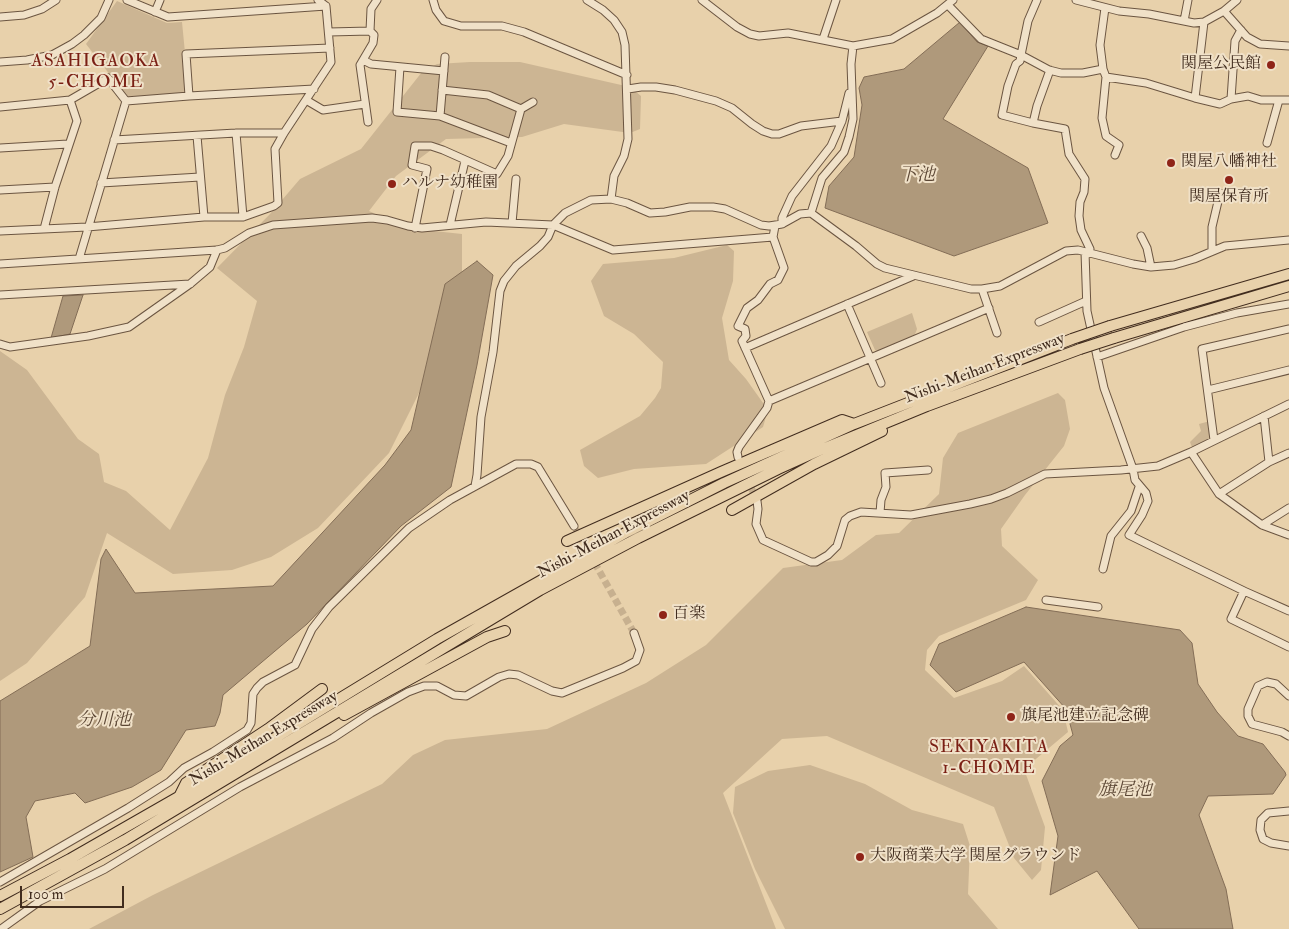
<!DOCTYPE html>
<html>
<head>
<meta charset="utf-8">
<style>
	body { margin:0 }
	#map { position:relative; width:1289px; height:929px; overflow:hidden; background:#e8d1ab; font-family:"IM FELL Double Pica",serif }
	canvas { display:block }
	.scale { position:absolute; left:20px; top:886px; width:104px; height:22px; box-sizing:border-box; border:2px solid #412c1e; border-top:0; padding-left:6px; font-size:15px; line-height:18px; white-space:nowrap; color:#412c1e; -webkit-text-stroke:4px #f0e1c8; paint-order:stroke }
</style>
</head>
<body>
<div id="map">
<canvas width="1289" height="929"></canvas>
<div class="scale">100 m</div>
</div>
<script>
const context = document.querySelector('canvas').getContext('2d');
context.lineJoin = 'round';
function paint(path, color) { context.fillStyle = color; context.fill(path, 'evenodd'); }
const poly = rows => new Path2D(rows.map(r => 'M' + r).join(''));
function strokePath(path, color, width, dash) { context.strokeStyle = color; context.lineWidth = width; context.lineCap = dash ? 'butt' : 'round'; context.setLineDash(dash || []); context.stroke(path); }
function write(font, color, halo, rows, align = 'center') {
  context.font = font + ' "IM FELL Double Pica","Noto Serif JP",serif'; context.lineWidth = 4; context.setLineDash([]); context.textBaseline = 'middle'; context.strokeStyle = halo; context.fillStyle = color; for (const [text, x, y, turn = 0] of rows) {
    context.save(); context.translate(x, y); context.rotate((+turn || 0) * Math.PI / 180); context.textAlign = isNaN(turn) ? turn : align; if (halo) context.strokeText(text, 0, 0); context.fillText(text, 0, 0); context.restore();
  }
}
const green = poly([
	[117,1,167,23,182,22,189,94,128,98,86,44],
	[470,62,520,62,630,87,641,96,640,129,630,133,564,124,522,137,446,139,396,176,369,211,406,228,462,234,462,277,443,337,418,395,389,453,318,528,271,557,232,570,173,574,107,533,85,597,27,663,0,681,0,351,27,370,78,439,99,454,104,482,126,491,170,530,208,458,225,395,244,347,257,301,217,268,270,214,300,179,361,149,422,72,437,64],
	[727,245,734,251,733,281,722,318,729,360,746,379,768,410,763,427,706,464,634,469,598,478,584,466,580,450,640,416,655,398,661,388,663,362,634,334,604,316,591,281,603,264,674,258],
	[912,313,917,329,914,337,879,352,875,350,867,332],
	[1058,393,1065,400,1070,429,1064,446,1025,495,1001,529,1002,546,1038,580,1026,600,939,636,927,650,925,670,954,698,1002,681,1024,666,1063,710,1068,732,1024,769,1045,827,1041,870,1032,880,1014,858,994,807,827,736,782,739,723,793,776,929,89,929,153,895,382,784,413,755,445,740,547,729,646,683,706,645,783,568,842,560,876,535,899,533,939,494,943,458,958,433],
	[1210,421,1213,438,1193,450,1190,442,1201,431,1199,424],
	[810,765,865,784,912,810,963,824,970,846,968,894,998,929,785,929,755,869,733,813,735,787,768,771]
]);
const water = poly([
	[960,22,977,42,988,46,943,119,1028,168,1048,223,954,256,825,208,829,186,854,157,862,105,859,88,864,77,904,69,960,22],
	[477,261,493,275,477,365,451,487,401,526,307,624,223,695,220,713,215,726,186,730,161,770,132,787,85,803,75,793,35,801,26,817,33,857,0,872,0,701,90,646,101,559,106,549,135,593,273,586,385,465,411,430,445,284,477,261],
	[83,295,70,334,51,338,63,296,83,295],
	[1026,607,1180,630,1192,643,1198,684,1217,712,1238,736,1263,744,1285,772,1286,775,1273,794,1208,796,1199,815,1226,889,1233,929,1139,929,1097,871,1050,895,1058,836,1042,781,1060,746,1073,735,1066,709,1024,662,956,692,930,665,939,644,1026,607]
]);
const minorTunnel = poly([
	[743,469,757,501],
	[574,526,634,633]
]);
const minor = poly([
	[127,0,168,17,326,6],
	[433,0,436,10,444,21,461,26,502,26,524,32,627,75],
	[587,0,603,10,614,20,622,32,625,45,628,139,624,156,614,176,611,199],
	[702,0,737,27,750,34,759,36,788,33,853,46,892,39,937,13,953,0],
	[1037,0,1028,21,1021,55,1049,70,1061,73,1083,73,1103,69],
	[1076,0,1119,11,1149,14,1194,23,1204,22,1224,11,1247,37,1260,44,1289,46],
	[948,5,981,39,1021,55,1020,61,1016,64,1008,86,1002,115,1033,123,1065,129,1069,154,1085,179,1084,192,1080,202,1079,216,1081,230,1090,249,1088,254],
	[1105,8,1100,45,1103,69,1106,77,1146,83,1195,98,1204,22],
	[1224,11,1237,0],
	[155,12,160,0],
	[0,17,24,15,42,9,56,0],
	[1184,21,1188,0],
	[329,32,370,31],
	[823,39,836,0],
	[363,60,371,64,444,71],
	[0,62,27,60,52,55,72,44,84,35,101,18,109,0],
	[400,67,397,112,440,116,511,143],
	[1106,77,1102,118,1106,136,1119,145,1115,155],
	[628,89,641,87,656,87,675,90,716,101,732,108,752,124,763,131,772,134,779,134,801,126,842,121],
	[442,90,488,95,521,109,533,102],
	[189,96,186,54,330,48],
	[1195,98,1220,104,1231,99,1235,41,1241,30],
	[1231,99,1248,96,1261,100,1289,100],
	[306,100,323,110,365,104],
	[126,101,189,96,314,89],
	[0,107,70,100,108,78,126,101],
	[440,116,445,57],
	[368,122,360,65,373,43,374,35,370,31,371,9,377,0],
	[1033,123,1037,106,1050,70],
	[236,133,243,217],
	[197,136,204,217],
	[114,140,236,133,284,133],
	[1267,143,1279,100],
	[0,148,68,144],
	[101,183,200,177],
	[0,190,55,187],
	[811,213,822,178,844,152,849,137,853,119,851,64,853,46],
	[512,223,516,179],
	[782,224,782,218,792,196,831,146,842,121,849,93],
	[450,225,465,161],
	[415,228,427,169,412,165,415,146,431,146,443,150,497,174,508,156,521,109],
	[44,229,55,187,77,121,70,100],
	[0,231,87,227,204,217,243,217,274,206,278,203,275,149,284,133,331,62,326,6,318,0],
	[1141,236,1147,248,1151,267],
	[1212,251,1212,227,1220,193],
	[1085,252,1087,311,1104,388,1133,469,1135,480,1146,493,1148,501,1142,515,1129,535,1244,591,1231,619,1289,647],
	[79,259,126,101],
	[0,264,217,250,225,248,249,233,273,225,372,218,387,220,408,226,422,228,486,222,553,225,613,250,773,237],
	[982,289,997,333],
	[0,295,190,284],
	[847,304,881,383],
	[1039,322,1086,301],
	[0,344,10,347,88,336,129,327,190,284,210,267,217,250],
	[745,348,913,276],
	[1097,357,1184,327,1237,313,1289,304],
	[1208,390,1289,370],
	[769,401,989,308],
	[1264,416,1269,462],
	[1214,440,1202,349,1289,329],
	[1191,452,1219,494,1262,525,1289,535],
	[738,457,737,452,739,447,767,408,769,401,742,341,746,336,745,329,738,326,747,308,758,300,770,284,778,280,784,268,773,237,775,226],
	[475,486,477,475,481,417,493,352,500,291,504,281,516,266,540,246,548,237,553,225,565,213,591,200,611,199,627,203,650,213,665,212,690,207,713,207,725,209,761,225,769,226,782,224,800,214,811,213,856,246,877,264,885,268,971,289,982,289,1000,286,1066,251,1078,250,1133,264,1151,267,1174,265,1194,259,1225,246,1289,240],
	[1219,494,1269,462,1289,453],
	[757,501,758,509,756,524,763,540,811,562,816,562,828,555,837,546,845,520,850,516,861,512,911,515,970,504,991,499,1007,493,1045,474,1121,470,1158,466,1191,452,1289,404],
	[880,513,881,500,886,487,885,473,928,470],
	[1262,525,1289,508],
	[1103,569,1111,536,1131,511,1139,487],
	[1244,591,1289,611],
	[1046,600,1098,607],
	[1289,696,1276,684,1267,682,1258,686,1248,709,1248,716,1252,724,1282,732,1289,736],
	[1289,811,1268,813,1261,820,1260,830,1263,839,1271,843,1289,846],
	[0,882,128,808,169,782,184,768,213,752,247,730,251,723,253,694,257,688,263,682,295,665,312,629,329,607,409,528,450,500,516,464,531,464,538,467,574,526],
	[1,929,40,901,105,869,240,787,333,738,371,713,408,692,424,686,437,686,454,695,466,696,499,677,509,674,518,675,552,691,562,693,623,668,636,661,640,650,634,633]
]);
const highway = poly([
	[1110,326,1289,274],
	[1114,338,1289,286],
	[732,510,814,464,882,431],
	[567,541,721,472,842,420,854,424],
	[344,715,487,637,505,631],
	[180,795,186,783,268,729,322,689],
	[0,896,70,859,180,796,437,639,627,532,724,483,854,424,1072,339],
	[0,909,125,840,495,617,540,590,638,538,778,469,820,450,927,406,1080,349]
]);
const highwayBridge = poly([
	[1072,339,1110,326],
	[1080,349,1114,338]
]);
const markers = [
	[1271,65,5,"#8f2418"],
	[1171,163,5,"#8f2418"],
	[1229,180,5,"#8f2418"],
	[392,184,5,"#8f2418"],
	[663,615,5,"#8f2418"],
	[1011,717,5,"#8f2418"],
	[860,857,5,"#8f2418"]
];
const poiNames = [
	["関屋公民館",1261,65,"right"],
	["関屋八幡神社",1181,163],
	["ハルナ幼稚園",402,184],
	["関屋保育所",1229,198,"center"],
	["百楽",673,615],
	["旗尾池建立記念碑",1021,717],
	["大阪商業大学 関屋グラウンド",870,857]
];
const streetNames = [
	["Nishi-Meihan Expressway",985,369,-21],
	["Nishi-Meihan Expressway",614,535,-28],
	["Nishi-Meihan Expressway",264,739,-31]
];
const neighbourhoodNames = [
	["ASAHIGAOKA",96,62],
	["5-CHOME",96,83],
	["SEKIYAKITA",989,748],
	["1-CHOME",989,769]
];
const waterNames = [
	["下池",917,176],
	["分川池",104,721],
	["旗尾池",1125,791]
];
paint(green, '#ccb593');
paint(water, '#af997b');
strokePath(water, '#836d56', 1);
strokePath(minorTunnel, '#c7b08f', 7, [7, 3.5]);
strokePath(minor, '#6b5541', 9);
strokePath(highway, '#412c1e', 12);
strokePath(minor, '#f0e1c8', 7);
strokePath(highway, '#e8d1ab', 10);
strokePath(highwayBridge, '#412c1e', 12, []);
strokePath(highwayBridge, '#e8d1ab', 10);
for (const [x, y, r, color] of markers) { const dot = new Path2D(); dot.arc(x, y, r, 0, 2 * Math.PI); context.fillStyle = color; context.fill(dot); strokePath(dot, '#f0e1c8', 2); }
write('16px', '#412c1e', '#f0e1c8', poiNames, 'left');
write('16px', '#412c1e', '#f0e1c8', streetNames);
context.letterSpacing = '1px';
write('18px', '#7a1f14', '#f0e1c8', neighbourhoodNames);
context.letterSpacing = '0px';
write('italic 18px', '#5c4735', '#f0e1c8', waterNames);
</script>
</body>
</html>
